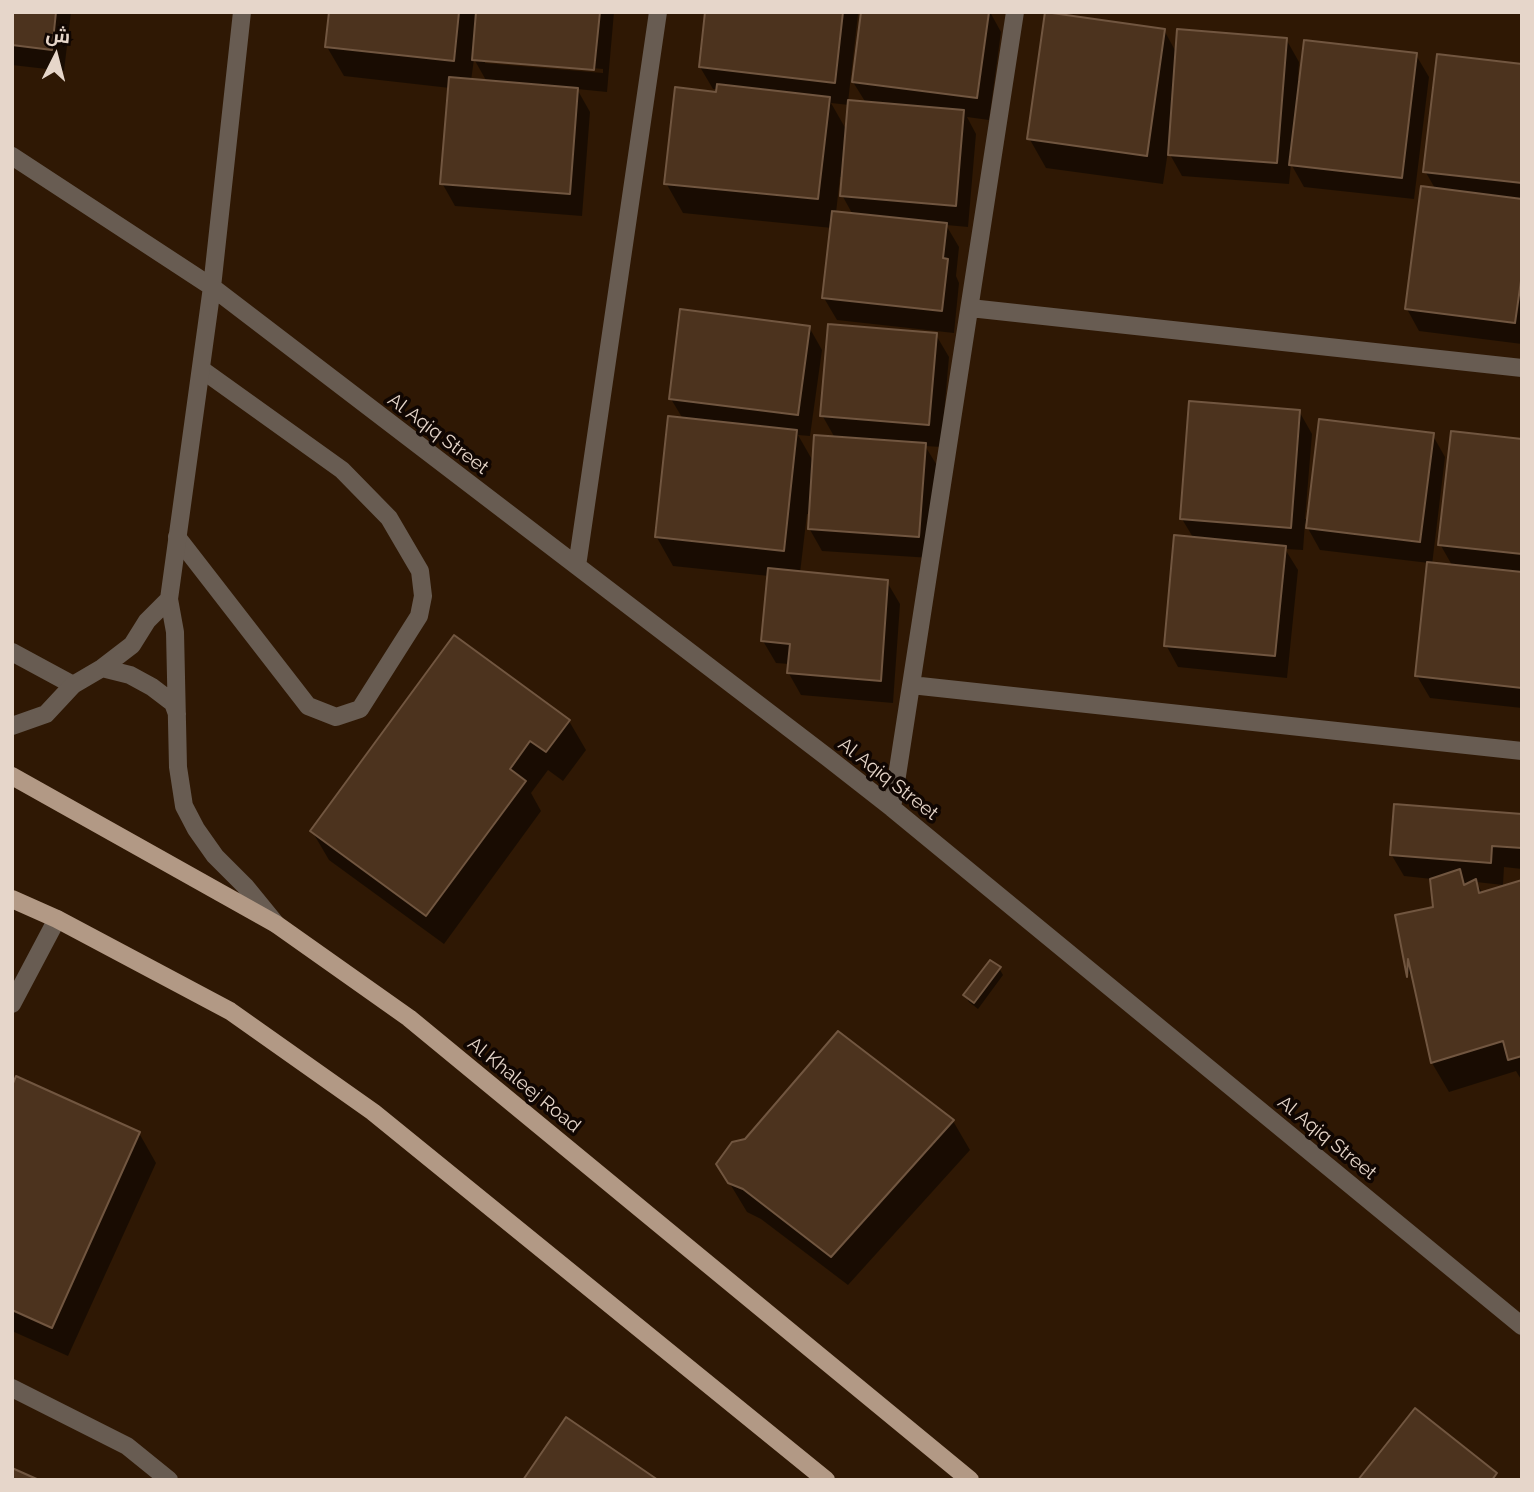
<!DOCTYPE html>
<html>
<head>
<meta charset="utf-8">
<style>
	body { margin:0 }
	#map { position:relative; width:1534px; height:1492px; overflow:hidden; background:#2f1804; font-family:Raleway,Cairo,sans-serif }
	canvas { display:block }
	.frame { position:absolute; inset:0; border:14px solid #e6d6ca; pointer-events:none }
	.north { position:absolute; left:21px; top:21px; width:70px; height:70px; -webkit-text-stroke:5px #100602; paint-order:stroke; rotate:6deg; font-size:19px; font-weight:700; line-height:28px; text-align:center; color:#e6d6ca }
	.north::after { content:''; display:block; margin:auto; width:24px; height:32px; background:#e6d6ca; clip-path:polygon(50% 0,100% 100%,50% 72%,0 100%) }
</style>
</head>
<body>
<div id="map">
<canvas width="1534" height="1492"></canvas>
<div class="frame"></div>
<div class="north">ش</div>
</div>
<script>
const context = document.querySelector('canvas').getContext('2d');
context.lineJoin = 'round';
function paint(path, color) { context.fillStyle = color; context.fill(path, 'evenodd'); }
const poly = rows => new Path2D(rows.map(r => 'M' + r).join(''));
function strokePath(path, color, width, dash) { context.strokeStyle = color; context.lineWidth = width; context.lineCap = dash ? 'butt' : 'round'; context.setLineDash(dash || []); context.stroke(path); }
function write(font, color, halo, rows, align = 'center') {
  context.font = font + ' Raleway,sans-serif'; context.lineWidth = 7; context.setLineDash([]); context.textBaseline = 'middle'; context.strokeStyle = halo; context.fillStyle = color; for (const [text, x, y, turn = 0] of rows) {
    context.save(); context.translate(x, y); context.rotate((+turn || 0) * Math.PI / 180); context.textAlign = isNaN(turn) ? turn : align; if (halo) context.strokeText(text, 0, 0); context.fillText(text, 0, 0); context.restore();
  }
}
const shadow = poly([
	[12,12,71,12,64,71,12,65],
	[330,12,614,12,607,92,577,89,590,112,582,216,455,206,442,183,450,88,344,76,327,47],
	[474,59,487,82,471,81],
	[485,59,603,69,603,73,485,63],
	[707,12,857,12,858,14,848,102,866,103,853,82,863,12,990,12,1001,32,989,120,967,117,976,134,968,227,946,225,959,247,956,276,959,283,954,333,837,320,824,298,832,228,683,213,666,183,717,94,718,89,713,89,700,67],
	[831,103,849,105,847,131],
	[840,177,843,177,842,195,853,215,836,213],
	[1164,30,1177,54,1286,39,1299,62,1298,79,1301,80,1416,55,1429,77,1414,199,1304,187,1291,164,1289,184,1182,176,1168,151,1163,184,1046,168,1029,138],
	[1522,65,1522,344,1419,331,1407,309,1436,190,1425,171],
	[809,327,822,350,810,436,798,435,814,463,835,438,822,415,936,335,949,357,941,447,925,446,938,467,931,558,822,551,809,528,810,514,807,514,800,573,887,582,900,604,893,703,801,695,788,672,789,664,776,663,763,641,769,576,673,566,656,536,683,419,671,399],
	[1299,411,1312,434,1305,519,1308,519,1432,434,1445,457,1432,565,1453,567,1440,544,1522,441,1522,708,1430,698,1417,676,1429,563,1320,550,1305,523,1303,550,1285,549,1298,570,1287,678,1178,667,1166,645,1194,539,1182,519],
	[569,721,586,750,563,781,548,770,531,793,541,811,444,944,329,860,312,831],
	[1522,816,1522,869,1504,867,1503,885,1476,882,1483,894,1522,882,1522,1081,1516,1071,1449,1092,1432,1063,1416,985,1408,971,1397,916,1435,908,1432,879,1404,876,1391,854],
	[999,968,1003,975,978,1009,969,1002,965,995],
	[838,1033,953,1121,970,1150,848,1285,761,1219,747,1212,718,1164,746,1141],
	[12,1090,139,1133,156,1163,68,1356,12,1331]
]);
const building = poly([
	[12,12,56,12,52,50,12,45,12,12],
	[329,12,459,12,454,61,325,47,329,12],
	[476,12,600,12,594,70,472,60,476,12],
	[705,12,843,12,835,83,699,67,705,12],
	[861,12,989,12,977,98,852,82,861,12],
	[1045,12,1165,29,1147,156,1027,139,1045,12],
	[1177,29,1287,38,1277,163,1168,155,1177,29],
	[1304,40,1417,53,1402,178,1289,165,1304,40],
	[1437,54,1522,64,1522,183,1423,172,1437,54],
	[449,77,578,88,570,194,440,184,449,77],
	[717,84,830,97,818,199,664,184,675,87,716,92,717,84],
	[848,100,964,110,956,206,840,196,848,100],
	[1421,186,1522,199,1522,274,1515,323,1405,309,1421,186],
	[832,211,947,223,943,258,948,259,942,311,822,298,832,211],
	[680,309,810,326,798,415,669,399,680,309],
	[828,324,937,333,929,425,820,416,828,324],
	[1189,401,1300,410,1291,528,1180,519,1189,401],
	[668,416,797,430,784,551,655,537,668,416],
	[1319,419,1434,433,1420,542,1306,528,1319,419],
	[1451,431,1522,439,1522,554,1438,545,1451,431],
	[814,435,926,443,919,537,808,529,814,435],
	[1174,535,1286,546,1275,656,1164,646,1174,535],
	[1427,562,1522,572,1522,688,1415,676,1427,562],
	[768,568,888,580,881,681,787,673,790,644,761,641,768,568],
	[454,635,570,720,546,752,530,741,510,769,526,781,426,916,310,831,454,635],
	[1394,804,1522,814,1522,848,1492,846,1491,863,1390,855,1394,804],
	[1460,869,1464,885,1476,879,1479,893,1522,880,1522,1056,1508,1060,1503,1041,1431,1063,1408,959,1407,977,1395,915,1433,907,1430,879,1460,869],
	[990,960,1001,967,974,1003,963,995,990,960],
	[838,1031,954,1120,831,1257,743,1189,728,1183,716,1164,732,1142,745,1139,838,1031],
	[16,1076,140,1132,52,1328,12,1310,12,1086,16,1076],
	[1415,1408,1497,1473,1492,1480,1358,1480,1415,1408],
	[566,1417,658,1480,523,1480,566,1417],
	[12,1468,39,1480,12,1480,12,1468]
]);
const lane = poly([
	[177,537,308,706,336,717,360,709,419,616,423,596,420,571,389,518,342,470,201,369],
	[12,652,73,685]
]);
const street = poly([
	[242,12,212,287,169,599,175,632,178,767,184,806,196,829,215,856,245,886,276,924],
	[12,156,212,287,827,757,892,808,1522,1326],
	[970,308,1522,368],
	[577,566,658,12],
	[102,668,130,675,152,687,173,703,177,714],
	[911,685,1522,751],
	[12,726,46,714,73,685,102,668,132,645,147,621,169,599],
	[892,808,1015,12],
	[12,1004,57,919],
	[12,1388,127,1446,169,1480]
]);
const primary = poly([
	[12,776,276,924,409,1018,970,1480],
	[12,899,57,919,230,1011,373,1112,826,1480]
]);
const streetNames = [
	["Al Aqiq Street",438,434,37],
	["Al Aqiq Street",888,779,38],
	["Al Khaleej Road",524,1085,39],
	["Al Aqiq Street",1327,1138,39]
];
paint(shadow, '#0007');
paint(building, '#4c331e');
strokePath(building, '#715640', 2);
strokePath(lane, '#685c52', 18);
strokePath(street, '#685c52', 18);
strokePath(primary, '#b29985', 18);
write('19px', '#e6d6ca', '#100602', streetNames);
</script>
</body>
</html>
